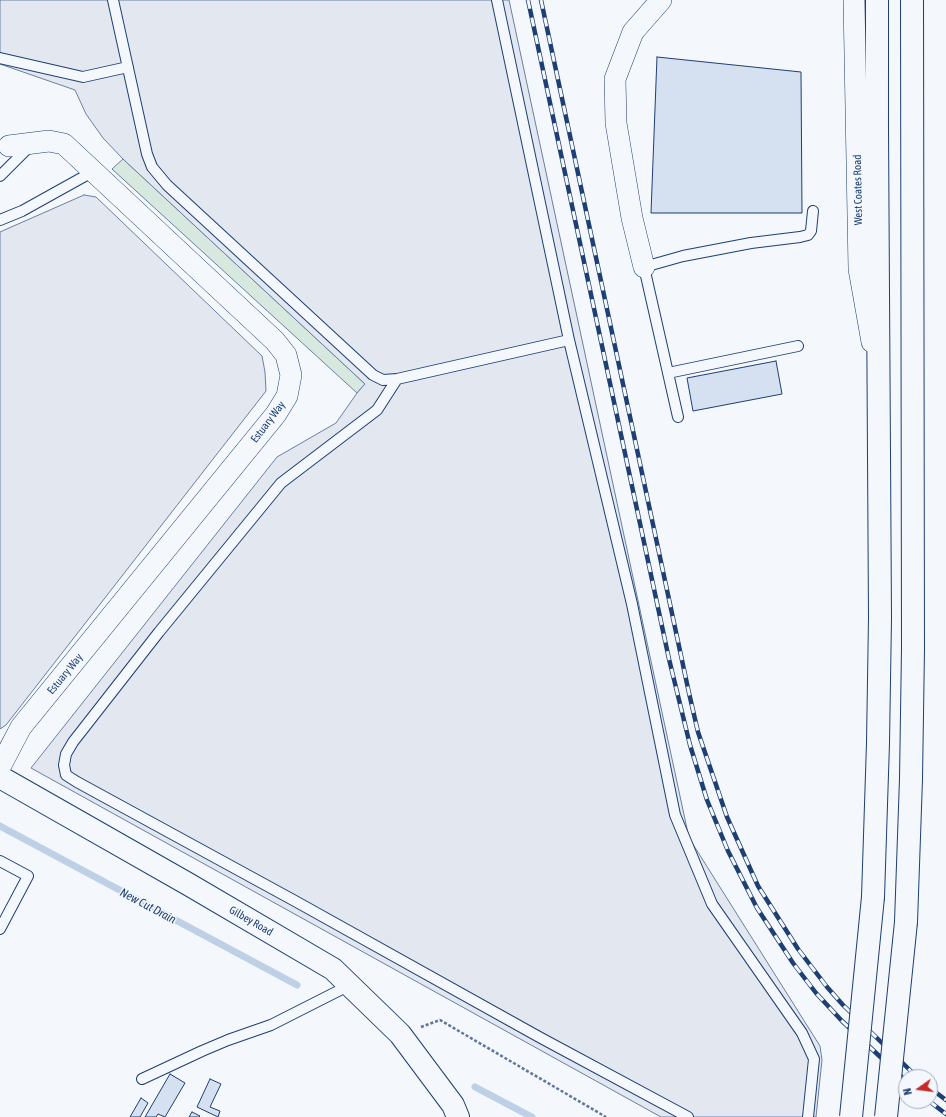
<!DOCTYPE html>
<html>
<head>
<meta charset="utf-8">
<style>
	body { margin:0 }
	#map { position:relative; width:946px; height:1117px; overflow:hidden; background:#f4f7fb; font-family:"Asap Condensed",sans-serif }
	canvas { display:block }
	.north { position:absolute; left:898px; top:1069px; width:40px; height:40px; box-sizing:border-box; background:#f4f7fb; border:1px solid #9eadc5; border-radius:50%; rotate:256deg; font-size:11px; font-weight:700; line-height:16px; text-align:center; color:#1d3f73 }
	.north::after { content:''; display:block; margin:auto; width:14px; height:18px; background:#c62828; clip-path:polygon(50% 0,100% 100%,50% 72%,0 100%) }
</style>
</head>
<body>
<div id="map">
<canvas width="946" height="1117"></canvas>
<div class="north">N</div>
</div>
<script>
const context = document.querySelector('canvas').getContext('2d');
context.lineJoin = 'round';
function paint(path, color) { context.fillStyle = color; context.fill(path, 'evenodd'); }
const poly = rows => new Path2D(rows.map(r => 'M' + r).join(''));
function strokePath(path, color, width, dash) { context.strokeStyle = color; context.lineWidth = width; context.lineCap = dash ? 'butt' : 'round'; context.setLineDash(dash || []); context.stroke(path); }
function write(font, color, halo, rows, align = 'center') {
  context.font = font + ' "Asap Condensed",sans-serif'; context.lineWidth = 3; context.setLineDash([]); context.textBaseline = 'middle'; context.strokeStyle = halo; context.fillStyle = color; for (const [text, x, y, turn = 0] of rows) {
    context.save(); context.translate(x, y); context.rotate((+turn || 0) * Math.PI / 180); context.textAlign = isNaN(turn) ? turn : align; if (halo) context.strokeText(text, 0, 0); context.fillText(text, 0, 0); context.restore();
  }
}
const green = poly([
	[123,159,365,384,357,393,112,169,123,159]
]);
const parking = poly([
	[0,0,509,0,689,838,820,1046,822,1060,816,1117,661,1117,31,768,277,457,336,423,357,393,365,384,123,159,103,138,86,114,75,90,0,64,0,0],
	[84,195,96,197,262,356,265,372,266,391,6,725,0,729,0,232,84,195]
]);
const stream = poly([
	[0,826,297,985],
	[475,1087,532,1117]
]);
const building = poly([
	[657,57,801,72,802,213,651,213,657,57],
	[776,361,782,394,693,411,687,378,776,361],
	[170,1074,185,1083,165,1117,158,1114,156,1117,145,1117,170,1074],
	[210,1079,221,1084,210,1107,220,1111,218,1117,197,1107,210,1079],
	[141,1098,148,1103,140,1117,130,1117,141,1098],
	[192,1112,200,1116,199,1117,189,1117,192,1112]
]);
const path = poly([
	[421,1027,440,1020,606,1117]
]);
const lane = poly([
	[113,0,147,154,152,167,167,185,373,375,383,380,397,379,569,340,497,0],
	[0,58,83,77,128,67],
	[0,176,30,146],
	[0,220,22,211,94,171],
	[569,340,632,604,675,815,712,904,802,1033,814,1059,808,1117],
	[668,373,798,346],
	[397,379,377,410,281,483,159,632,73,742,66,754,64,765,66,775,77,782,295,901,541,1038,688,1117],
	[678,417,644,267,683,256,751,243,800,237,808,235,811,231,813,211],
	[0,861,28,876,0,929],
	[142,1079,202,1051,228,1040,271,1025,350,985]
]);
const street = poly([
	[854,0,859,269,872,342],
	[644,267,632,218,616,123,615,79,633,32,661,0],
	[0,767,21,727,276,414,287,396,291,375,286,355,275,341,64,144,49,141,9,146]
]);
const secondary = poly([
	[0,777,188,884,333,969,400,1034,453,1105,458,1117]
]);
const highway = poly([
	[873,897,878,743,880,618,877,129,877,0],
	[906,922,911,779,913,649,912,0]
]);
const rail = poly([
	[528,0,669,659,690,745,707,800,728,851,757,908,793,963,816,993,842,1021,906,1081],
	[541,0,689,693,698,732,727,817,758,886,798,949,827,987,843,1005,917,1077],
	[930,1088,946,1100],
	[929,1101,946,1114]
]);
const highwayBridge = poly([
	[851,1117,873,897],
	[886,1117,906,922]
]);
const streetNames = [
	["West Coates Road",858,190,-91],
	["Estuary Way",268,422,-53],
	["Estuary Way",65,674,-51],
	["Gilbey Road",251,921,30]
];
const waterNames = [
	["New Cut Drain",148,906,28]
];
paint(green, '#d7e8df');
strokePath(green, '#687fa3', 1);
paint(parking, '#e3e8f0');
strokePath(parking, '#687fa3', 1);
strokePath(stream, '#bed0e5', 7);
paint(building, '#d5e0f0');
strokePath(building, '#1d3f73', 1);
strokePath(lane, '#1d3f73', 12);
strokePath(street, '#1d3f73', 22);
strokePath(secondary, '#1d3f73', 24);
strokePath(highway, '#1d3f73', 24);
strokePath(path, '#5e769c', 2.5, [3, 2]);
strokePath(lane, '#f4f7fb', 10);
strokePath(street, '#f4f7fb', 21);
strokePath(secondary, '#f4f7fb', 22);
strokePath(highway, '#f4f7fb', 22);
strokePath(rail, '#1d3f73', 4.5);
strokePath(rail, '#f4f7fb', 3, [9]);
strokePath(highwayBridge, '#1d3f73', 24, []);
strokePath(highwayBridge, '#f4f7fb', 22);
write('11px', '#1d3f73', '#f4f7fb', streetNames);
write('italic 12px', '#1d3f73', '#f4f7fb', waterNames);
</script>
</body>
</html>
